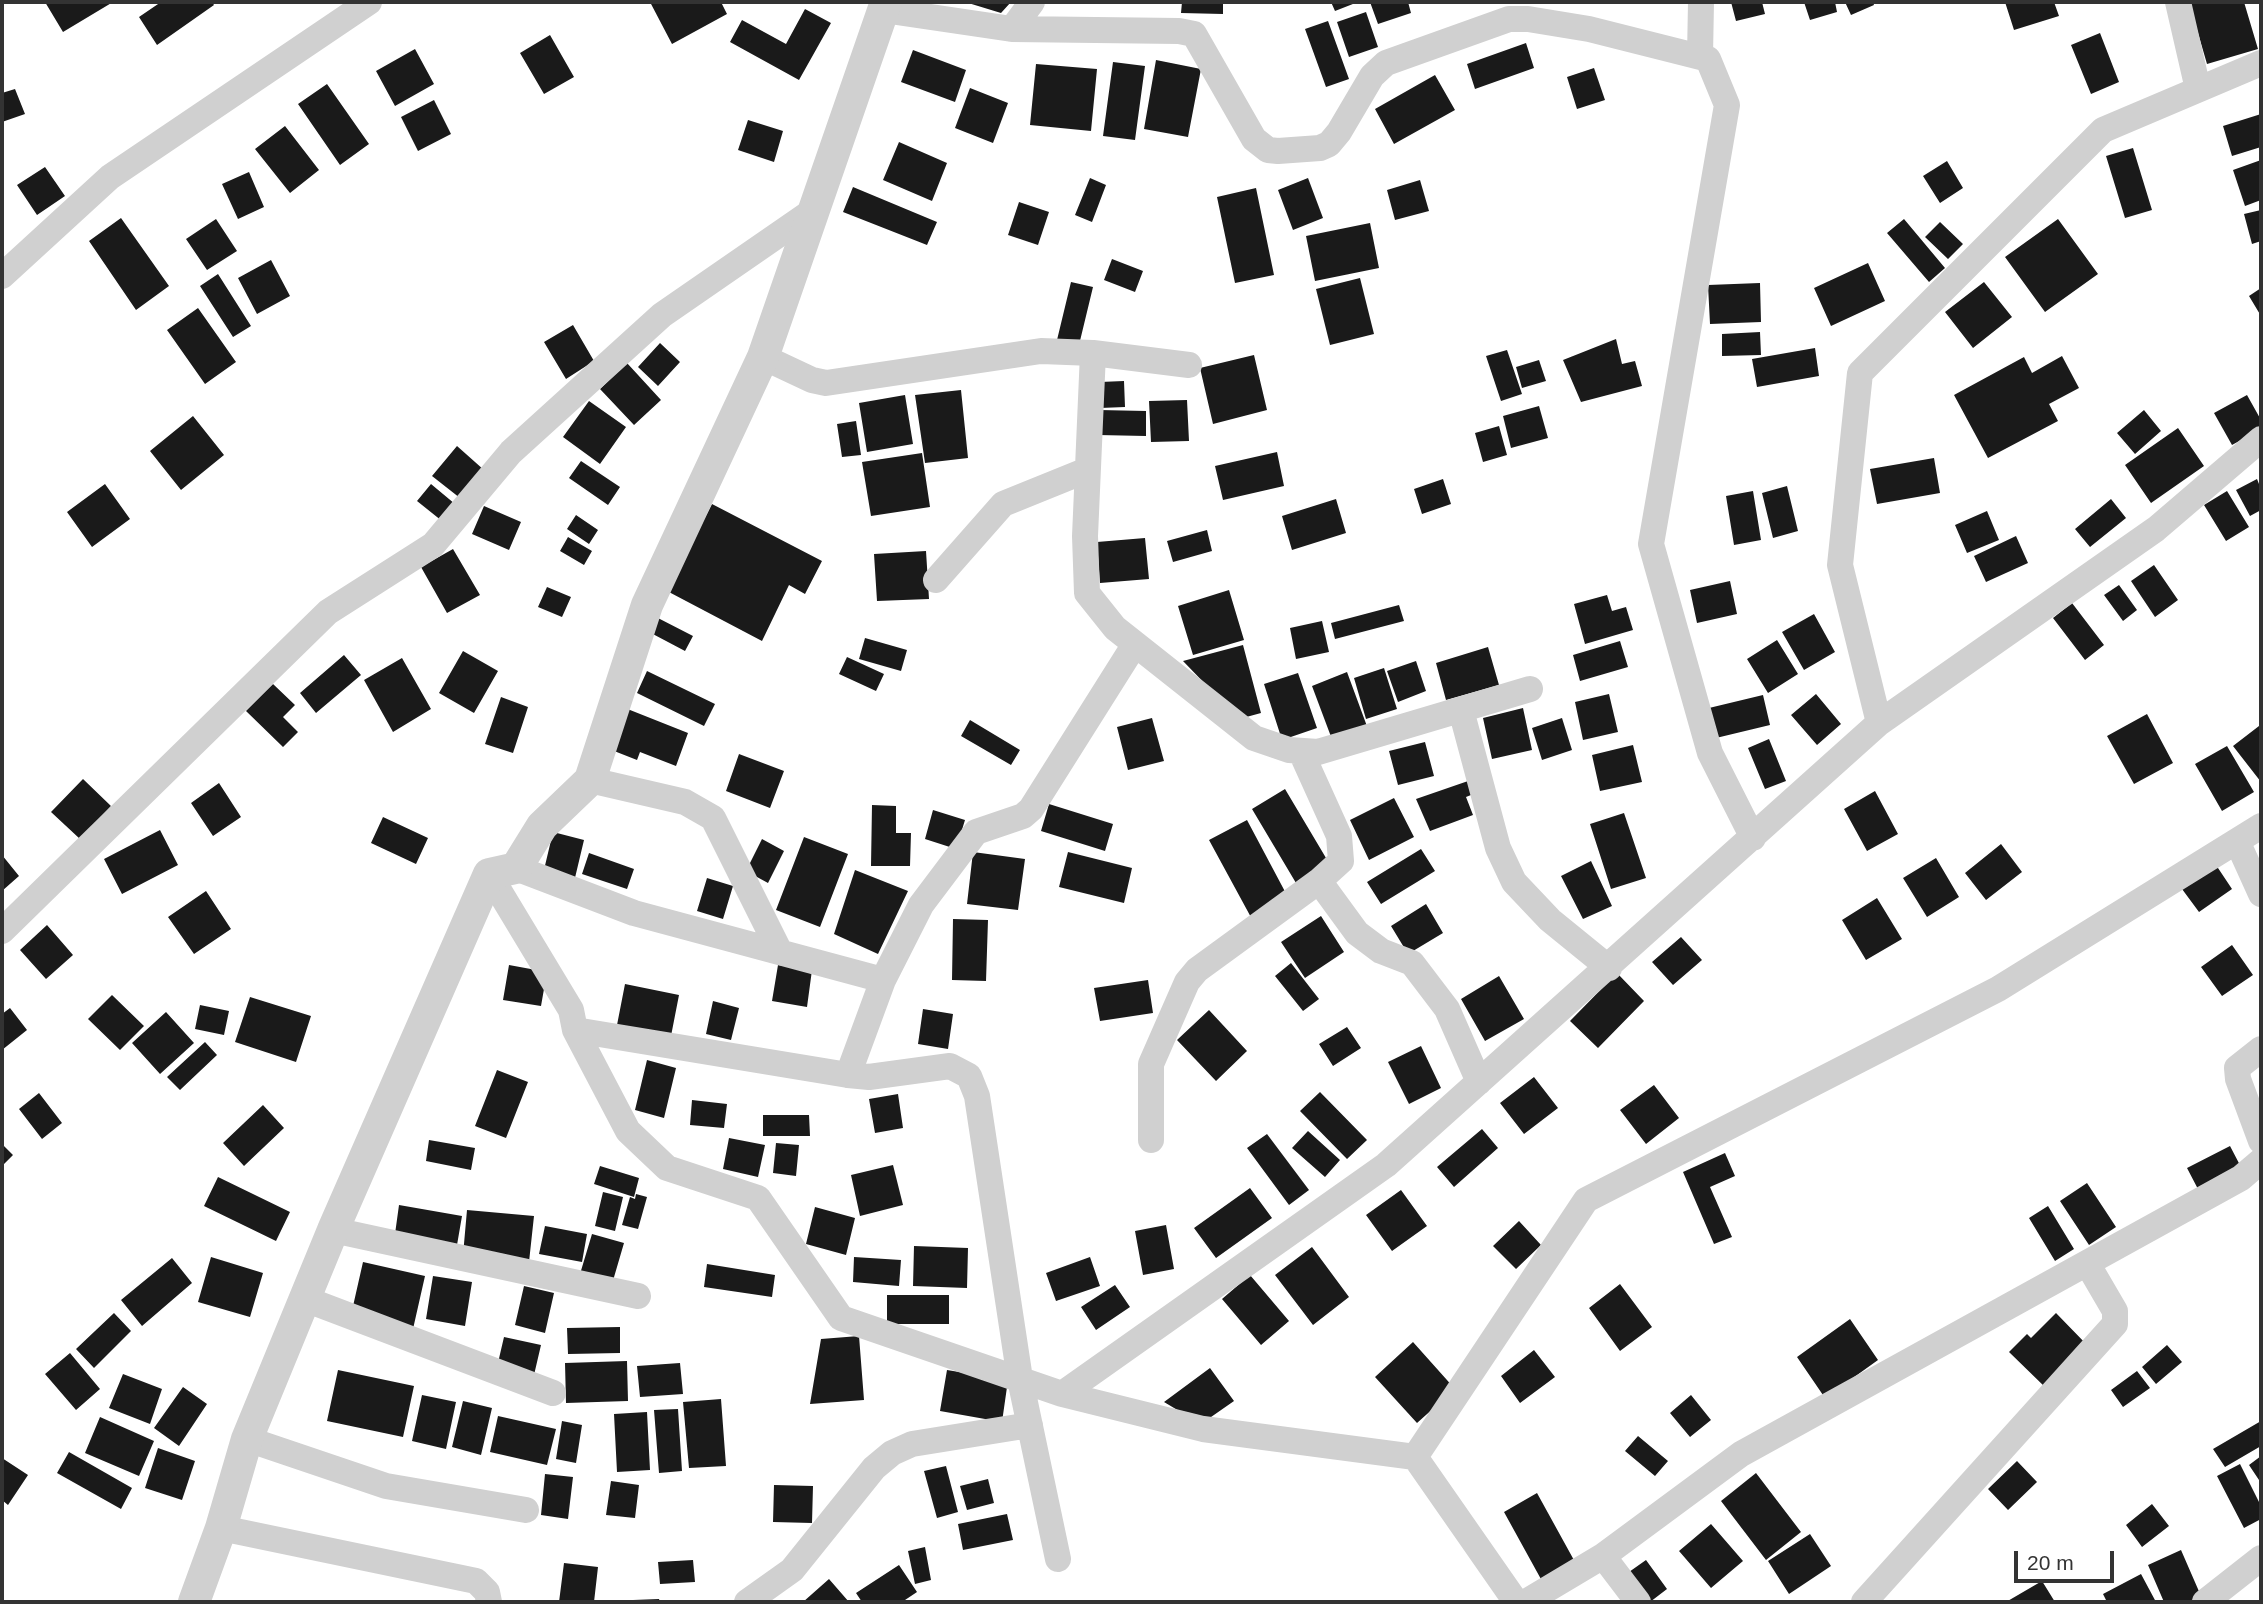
<!DOCTYPE html>
<html>
<head>
<meta charset="utf-8">
<style>
	body { margin:0 }
	#map { position:relative; width:2263px; height:1604px; overflow:hidden; background:#fff; font-family:Helvetica,sans-serif }
	canvas { display:block }
	.frame { position:absolute; inset:0; border:4px solid #333; pointer-events:none }
	.scale { position:absolute; left:2014px; top:1551px; width:100px; height:32px; box-sizing:border-box; border:4px solid #333; border-top:0; padding-left:9px; font-size:21px; line-height:24px; white-space:nowrap; color:#333; -webkit-text-stroke:5px #fff; paint-order:stroke }
</style>
</head>
<body>
<div id="map">
<canvas width="2263" height="1604"></canvas>
<div class="frame"></div>
<div class="scale">20 m</div>
</div>
<script>
const context = document.querySelector('canvas').getContext('2d');
context.lineJoin = 'round';
function paint(path, color) { context.fillStyle = color; context.fill(path, 'evenodd'); }
const poly = rows => new Path2D(rows.map(r => 'M' + r).join(''));
function strokePath(path, color, width, dash) { context.strokeStyle = color; context.lineWidth = width; context.lineCap = dash ? 'butt' : 'round'; context.setLineDash(dash || []); context.stroke(path); }
const building = poly([
	[45,2,113,2,63,32],
	[161,2,212,2,214,5,157,45,139,17],
	[650,2,721,2,727,14,672,44],
	[965,2,1011,2,1001,13],
	[1182,2,1223,2,1223,14,1181,13],
	[1331,2,1358,2,1335,11],
	[1370,2,1408,2,1411,13,1378,24],
	[1731,2,1762,2,1765,14,1736,21],
	[1804,2,1835,2,1837,12,1810,20],
	[1845,2,1873,2,1874,5,1851,15],
	[2005,2,2054,2,2059,16,2014,30],
	[2189,2,2244,2,2258,49,2207,64],
	[805,9,831,23,799,80,730,42,742,20,786,44],
	[1366,12,1378,47,1349,57,1337,22],
	[1328,21,1349,79,1326,87,1305,29],
	[2100,33,2119,82,2091,94,2071,45],
	[550,35,574,77,544,94,520,53],
	[1526,43,1534,68,1475,89,1467,64],
	[415,49,434,84,395,106,376,71],
	[913,50,966,70,955,102,901,82],
	[1156,60,1201,69,1188,137,1144,129],
	[1113,62,1145,66,1135,140,1103,136],
	[1036,64,1097,69,1091,131,1030,125],
	[1594,68,1605,100,1577,109,1567,77],
	[1435,75,1455,110,1394,144,1375,109],
	[327,84,369,144,340,165,298,104],
	[970,88,1008,103,993,143,955,128],
	[15,89,25,114,2,122,2,93],
	[434,100,451,134,418,151,401,117],
	[2261,114,2261,147,2232,156,2223,126],
	[748,120,783,131,774,162,738,150],
	[285,126,319,170,290,193,255,149],
	[899,142,947,163,932,201,883,180],
	[2133,148,2152,210,2125,218,2106,156],
	[2261,160,2261,200,2245,206,2233,170],
	[1947,161,1963,188,1940,203,1923,176],
	[45,167,65,196,37,215,17,185],
	[249,172,264,207,238,219,222,184],
	[1090,178,1106,185,1092,222,1075,215],
	[1308,178,1323,218,1293,230,1278,190],
	[1420,180,1429,211,1395,220,1387,190],
	[853,187,937,222,927,245,843,212],
	[1256,188,1274,275,1235,283,1217,197],
	[1019,202,1049,212,1038,245,1008,235],
	[2261,210,2261,241,2252,244,2244,214],
	[121,218,169,286,136,310,89,241],
	[216,219,237,251,207,270,186,239],
	[1904,219,1945,268,1929,282,1887,233],
	[2058,219,2098,274,2045,312,2005,257],
	[1940,222,1963,244,1948,259,1925,237],
	[1370,223,1379,268,1315,281,1306,236],
	[1112,259,1143,271,1135,292,1104,280],
	[271,260,290,296,257,314,238,278],
	[1868,263,1885,301,1831,326,1814,288],
	[218,274,251,326,233,337,200,286],
	[1360,278,1374,334,1330,345,1316,289],
	[1071,282,1093,287,1079,345,1057,340],
	[1984,282,2012,317,1973,348,1945,312],
	[1760,283,1761,322,1710,324,1708,285],
	[2261,288,2261,316,2249,296],
	[198,308,236,362,205,384,167,330],
	[573,325,594,361,566,379,544,342],
	[1760,332,1761,355,1722,356,1722,334],
	[1616,339,1622,364,1635,361,1642,386,1581,402,1563,360],
	[660,343,680,362,658,386,638,367],
	[1815,348,1819,376,1757,387,1752,359],
	[1507,350,1522,394,1501,401,1486,356],
	[1254,355,1267,410,1213,424,1200,368],
	[2062,356,2079,388,2049,404,2058,421,1988,458,1954,395,2024,357,2032,373],
	[1539,360,1546,381,1522,388,1516,367],
	[627,363,661,400,634,425,600,389],
	[1124,381,1125,407,1100,408,1100,382],
	[961,390,968,458,925,463,915,395],
	[905,395,913,444,867,452,859,403],
	[2247,395,2261,420,2261,429,2232,445,2214,413],
	[1187,400,1189,441,1151,442,1149,401],
	[589,401,626,427,600,464,563,437],
	[1539,406,1548,438,1511,448,1503,416],
	[1099,410,1146,411,1146,436,1098,435],
	[2144,410,2161,431,2135,454,2117,433],
	[193,416,224,455,181,490,150,451],
	[856,421,861,455,842,457,837,424],
	[1499,426,1507,455,1483,462,1475,433],
	[2178,428,2204,466,2151,503,2125,465],
	[457,446,484,470,460,498,432,476],
	[1277,452,1284,486,1223,500,1215,466],
	[922,453,930,507,871,516,862,462],
	[1934,458,1940,493,1877,504,1870,469],
	[581,461,620,487,608,505,569,478],
	[1443,479,1451,504,1422,514,1414,489],
	[2257,479,2261,489,2261,510,2250,516,2236,490],
	[105,484,130,519,92,547,67,512],
	[431,484,455,504,442,521,417,501],
	[1787,486,1798,531,1773,538,1762,493],
	[1753,491,1761,540,1734,545,1726,496],
	[2227,491,2249,527,2226,541,2204,505],
	[1336,499,1346,533,1292,550,1282,516],
	[2111,499,2126,518,2090,547,2075,529],
	[712,504,822,561,805,594,789,585,762,641,667,591],
	[484,506,521,522,509,550,472,534],
	[1987,511,1999,540,1967,553,1955,525],
	[576,515,598,530,589,544,567,529],
	[1207,530,1212,551,1173,562,1167,541],
	[2016,536,2028,563,1986,582,1974,556],
	[568,537,592,551,584,565,560,551],
	[1145,538,1149,579,1100,583,1097,542],
	[453,549,480,595,447,613,421,567],
	[926,551,929,599,877,601,874,554],
	[2154,565,2178,600,2155,617,2131,581],
	[1730,581,1737,614,1697,623,1690,590],
	[2119,585,2137,610,2123,621,2104,595],
	[547,587,571,597,562,617,538,607],
	[1229,590,1244,640,1193,655,1178,606],
	[1607,595,1612,611,1626,607,1633,630,1585,644,1574,604],
	[2072,603,2104,645,2085,660,2053,618],
	[1399,605,1404,621,1335,639,1331,623],
	[1814,614,1835,652,1804,670,1782,632],
	[656,617,693,636,685,651,649,632],
	[1322,621,1329,652,1296,659,1290,628],
	[865,638,907,650,901,671,859,659],
	[1777,640,1798,674,1768,693,1747,659],
	[1620,641,1628,667,1580,681,1573,655],
	[1243,645,1261,713,1239,719,1183,661],
	[1488,647,1499,685,1446,700,1436,663],
	[463,651,498,671,474,713,439,693],
	[344,655,361,675,316,713,300,693],
	[847,657,884,674,876,691,839,674],
	[402,658,431,709,393,732,364,680],
	[1416,661,1426,691,1398,702,1387,671],
	[1384,668,1397,709,1366,719,1354,678],
	[647,671,715,704,704,726,637,693],
	[1347,672,1368,729,1333,742,1312,686],
	[1298,673,1317,728,1282,740,1264,684],
	[273,684,295,705,283,717,298,732,283,747,246,711],
	[1609,694,1618,732,1583,740,1575,702],
	[1816,694,1841,724,1817,745,1791,715],
	[1763,695,1770,725,1716,738,1709,708],
	[501,697,528,707,513,753,485,744],
	[625,708,688,733,676,766,640,752,637,760,609,749],
	[1523,708,1532,750,1492,759,1483,718],
	[2147,714,2173,763,2134,784,2107,736],
	[1152,718,1164,761,1128,770,1117,727],
	[1562,718,1572,750,1542,760,1532,728],
	[970,720,1020,750,1011,765,961,736],
	[2259,726,2261,729,2261,782,2233,746],
	[1769,739,1786,781,1765,789,1748,748],
	[1425,742,1434,776,1398,785,1389,751],
	[1633,745,1642,782,1600,791,1592,755],
	[2227,746,2254,792,2222,811,2195,764],
	[739,754,784,771,770,808,726,791],
	[83,779,111,806,80,839,51,812],
	[1471,780,1476,793,1466,797,1473,815,1430,831,1416,799],
	[219,783,241,817,213,836,191,803],
	[1285,789,1329,863,1296,883,1252,809],
	[1875,791,1898,834,1867,851,1844,809],
	[1394,798,1414,837,1369,860,1350,820],
	[1049,804,1113,824,1105,851,1041,831],
	[872,805,896,806,896,833,911,833,910,866,871,866],
	[933,810,965,820,956,849,925,839],
	[1624,813,1646,878,1611,889,1590,824],
	[383,817,428,838,416,864,371,843],
	[1247,820,1290,901,1253,921,1209,840],
	[160,830,178,865,122,894,104,859],
	[553,832,584,840,574,882,543,874],
	[804,837,848,854,820,927,776,910],
	[762,839,784,851,768,883,746,871],
	[2001,844,2022,872,1986,900,1965,873],
	[1421,849,1435,871,1381,904,1367,882],
	[973,852,1025,859,1018,910,967,904],
	[1068,852,1132,868,1124,903,1059,887],
	[589,853,634,869,627,889,582,874],
	[2,855,19,876,2,891],
	[1936,858,1959,897,1927,917,1903,878],
	[1591,861,1612,906,1583,919,1561,876],
	[2216,865,2232,889,2199,912,2182,889],
	[855,870,908,891,878,954,834,934],
	[707,878,733,886,723,919,697,911],
	[206,891,231,929,194,954,168,917],
	[1877,898,1902,939,1866,960,1842,920],
	[1426,904,1443,933,1408,954,1391,926],
	[1321,916,1344,952,1305,978,1281,942],
	[953,919,988,920,986,981,952,980],
	[47,925,73,955,46,979,20,950],
	[1681,937,1702,960,1673,985,1652,962],
	[2232,945,2253,975,2222,996,2201,967],
	[1291,963,1319,999,1303,1011,1275,976],
	[509,965,547,972,541,1006,503,1000],
	[778,965,812,970,807,1007,772,1001],
	[1617,973,1644,1001,1598,1048,1570,1021],
	[1499,976,1524,1019,1485,1041,1461,999],
	[1148,980,1153,1013,1100,1021,1094,988],
	[625,984,679,995,671,1036,617,1025],
	[112,995,144,1026,120,1050,88,1019],
	[250,997,311,1016,296,1062,235,1042],
	[713,1001,739,1008,731,1040,706,1034],
	[200,1005,229,1011,224,1035,195,1029],
	[10,1008,27,1030,2,1050,2,1014],
	[923,1009,953,1014,948,1049,918,1044],
	[1209,1010,1247,1051,1216,1081,1177,1040],
	[166,1012,194,1043,160,1074,132,1043],
	[1347,1027,1361,1048,1333,1066,1319,1044],
	[205,1042,217,1055,180,1090,167,1077],
	[1421,1046,1441,1088,1409,1104,1388,1062],
	[647,1060,676,1068,664,1118,635,1110],
	[497,1070,528,1082,506,1138,475,1126],
	[1534,1077,1558,1108,1524,1134,1500,1103],
	[1654,1085,1679,1118,1646,1144,1620,1110],
	[1320,1092,1367,1140,1347,1159,1300,1111],
	[39,1093,62,1123,42,1139,19,1109],
	[898,1094,903,1128,875,1133,869,1099],
	[692,1100,727,1104,724,1128,690,1125],
	[263,1105,284,1128,244,1166,223,1143],
	[763,1115,809,1115,810,1136,763,1136],
	[1482,1129,1498,1148,1454,1187,1437,1167],
	[1308,1131,1340,1160,1325,1177,1292,1148],
	[1267,1134,1309,1190,1289,1205,1247,1148],
	[729,1138,765,1145,758,1177,723,1169],
	[429,1140,475,1148,471,1170,426,1161],
	[776,1143,799,1145,796,1176,773,1173],
	[2,1144,13,1155,2,1166],
	[2230,1146,2242,1169,2199,1191,2187,1168],
	[1725,1153,1735,1176,1710,1187,1732,1237,1714,1244,1683,1172],
	[893,1165,903,1205,860,1216,851,1175],
	[600,1166,639,1178,634,1197,594,1184],
	[218,1177,290,1212,276,1241,204,1206],
	[2087,1183,2116,1227,2089,1245,2060,1201],
	[1250,1188,1272,1218,1216,1258,1194,1228],
	[1401,1190,1427,1226,1392,1251,1366,1215],
	[603,1192,623,1197,615,1231,595,1226],
	[636,1194,647,1197,638,1229,622,1225,630,1197,635,1199],
	[399,1205,462,1216,457,1245,395,1234],
	[2048,1206,2074,1249,2055,1261,2029,1218],
	[815,1207,855,1218,846,1255,806,1244],
	[467,1210,534,1216,529,1262,463,1255],
	[1519,1221,1541,1245,1516,1269,1493,1246],
	[1166,1225,1174,1269,1143,1275,1135,1231],
	[545,1226,587,1234,582,1262,539,1254],
	[592,1234,624,1243,612,1284,580,1274],
	[914,1246,968,1248,967,1288,913,1286],
	[1312,1247,1349,1297,1313,1325,1275,1275],
	[211,1257,263,1273,250,1317,198,1302],
	[854,1257,901,1260,899,1286,853,1282],
	[1090,1257,1100,1286,1056,1301,1046,1273],
	[172,1258,192,1283,142,1326,121,1300],
	[363,1262,425,1276,413,1329,351,1315],
	[707,1264,775,1275,772,1297,704,1287],
	[1250,1275,1289,1321,1261,1345,1222,1299],
	[433,1276,472,1282,465,1326,426,1319],
	[1620,1284,1652,1327,1620,1351,1589,1308],
	[1115,1285,1130,1307,1096,1330,1081,1307],
	[524,1286,554,1293,545,1333,515,1325],
	[887,1295,949,1295,949,1324,887,1324],
	[114,1313,131,1331,94,1368,76,1349],
	[2056,1313,2089,1347,2047,1389,2009,1352,2027,1334,2031,1338],
	[1850,1319,1878,1360,1825,1398,1797,1357],
	[620,1327,620,1353,568,1354,567,1328],
	[859,1336,864,1400,810,1404,821,1339],
	[504,1337,541,1345,534,1375,497,1367],
	[1413,1342,1455,1389,1417,1423,1375,1377],
	[2167,1345,2182,1362,2156,1384,2142,1367],
	[1534,1350,1555,1377,1520,1403,1501,1376],
	[70,1353,100,1389,76,1410,45,1374],
	[627,1361,628,1401,566,1403,565,1363],
	[680,1363,683,1394,640,1397,637,1366],
	[1210,1368,1234,1401,1201,1424,1164,1402],
	[338,1370,414,1386,403,1437,327,1421],
	[947,1370,1008,1380,1002,1422,940,1411],
	[2137,1371,2150,1388,2123,1407,2111,1390],
	[123,1374,162,1389,150,1424,109,1408],
	[183,1387,207,1404,179,1446,154,1428],
	[422,1395,456,1402,446,1449,412,1441],
	[1691,1395,1711,1420,1690,1437,1670,1413],
	[721,1399,726,1466,689,1468,683,1402],
	[463,1401,492,1408,481,1455,452,1447],
	[678,1409,682,1471,659,1473,654,1410],
	[647,1412,650,1470,617,1472,614,1414],
	[498,1416,556,1429,547,1465,490,1452],
	[100,1417,154,1441,139,1476,85,1453],
	[562,1421,582,1425,576,1463,556,1459],
	[2261,1421,2261,1446,2225,1467,2213,1449],
	[1638,1436,1668,1461,1655,1476,1625,1451],
	[158,1448,195,1461,182,1500,145,1488],
	[69,1452,132,1488,121,1509,57,1473],
	[2261,1456,2261,1483,2249,1465],
	[2,1458,28,1475,8,1505,2,1500],
	[2017,1461,2037,1482,2008,1510,1988,1489],
	[2240,1464,2261,1506,2261,1519,2244,1528,2217,1476],
	[946,1466,958,1512,937,1518,924,1471],
	[1756,1473,1801,1532,1766,1560,1721,1501],
	[545,1474,573,1477,568,1519,541,1515],
	[988,1479,994,1503,967,1510,960,1486],
	[611,1481,639,1485,635,1518,606,1515],
	[774,1485,813,1486,812,1523,773,1522],
	[1537,1493,1575,1562,1542,1581,1504,1512],
	[2152,1504,2169,1526,2142,1547,2126,1525],
	[1007,1514,1013,1540,963,1550,958,1524],
	[1711,1524,1743,1561,1711,1588,1679,1551],
	[1810,1534,1831,1566,1789,1594,1768,1561],
	[925,1547,931,1580,915,1584,908,1551],
	[2181,1550,2201,1596,2187,1602,2164,1602,2148,1565],
	[693,1560,695,1582,660,1584,658,1562],
	[1646,1560,1667,1589,1650,1602,1629,1572],
	[564,1563,598,1567,594,1602,559,1602],
	[899,1565,917,1592,902,1602,862,1602,856,1593],
	[2141,1574,2156,1602,2107,1602,2103,1594],
	[829,1579,849,1602,803,1602],
	[2042,1581,2055,1602,2006,1602],
	[659,1599,660,1602,634,1602,633,1600]
]);
const minor = poly([
	[2178,2,2198,89],
	[883,10,1012,29,1179,31,1194,34,1254,139,1268,150,1278,151,1320,148,1329,144,1339,132,1372,76,1386,63,1509,19,1528,19,1589,29,1708,59,1727,105,1651,544,1710,753,1753,838],
	[1012,29,1032,2],
	[1700,56,1701,2],
	[2261,63,2103,130,1860,373,1840,565,1879,723,2156,529,2261,439],
	[2,276,110,177,369,2],
	[1093,353,1085,536,1087,593,1115,628,1254,738,1289,750,1318,752,1530,689],
	[763,357,812,380,826,383,1041,351,1093,353,1189,365],
	[936,580,1003,504,1087,470],
	[1461,710,1498,848,1514,882,1550,920,1609,968],
	[590,780,685,802,713,818,780,952],
	[2237,841,2261,894],
	[516,868,634,913,883,980],
	[489,874,571,1010,575,1030,628,1131,667,1168,758,1198,841,1318,1062,1394,1386,1165,1879,723],
	[1319,881,1357,933,1381,951,1412,963,1447,1009,1479,1082],
	[2,931,328,612,433,545,511,452,662,315,814,210],
	[575,1030,848,1075,869,1077,950,1066,969,1076,977,1096,1020,1379,1058,1559],
	[2261,1049,2237,1068,2238,1079,2261,1141],
	[848,1075,883,980,921,905,976,832,1023,816,1031,809,1135,644],
	[1151,1140,1151,1064,1187,982,1197,970,1319,881,1341,861,1339,836,1301,752],
	[333,1230,638,1296],
	[305,1299,553,1393],
	[1062,1394,1203,1429,1415,1457,1516,1602],
	[247,1439,386,1486,526,1510],
	[1415,1457,1586,1200,1998,989,2261,826],
	[221,1528,476,1581,487,1592,489,1602],
	[1603,1556,1638,1602],
	[747,1602,792,1570,874,1468,892,1453,912,1444,1030,1425],
	[1526,1602,1603,1556,1741,1454,2241,1178,2261,1161],
	[1864,1602,2115,1324,2115,1311,2087,1263],
	[2205,1602,2261,1558]
]);
const tertiary = poly([
	[194,1602,221,1528,247,1439,333,1230,489,874,516,868,542,826,590,780,647,605,763,357,886,2]
]);
paint(building, '#1a1a1a');
strokePath(minor, '#d0d0d0', 26);
strokePath(tertiary, '#d0d0d0', 32);
</script>
</body>
</html>
